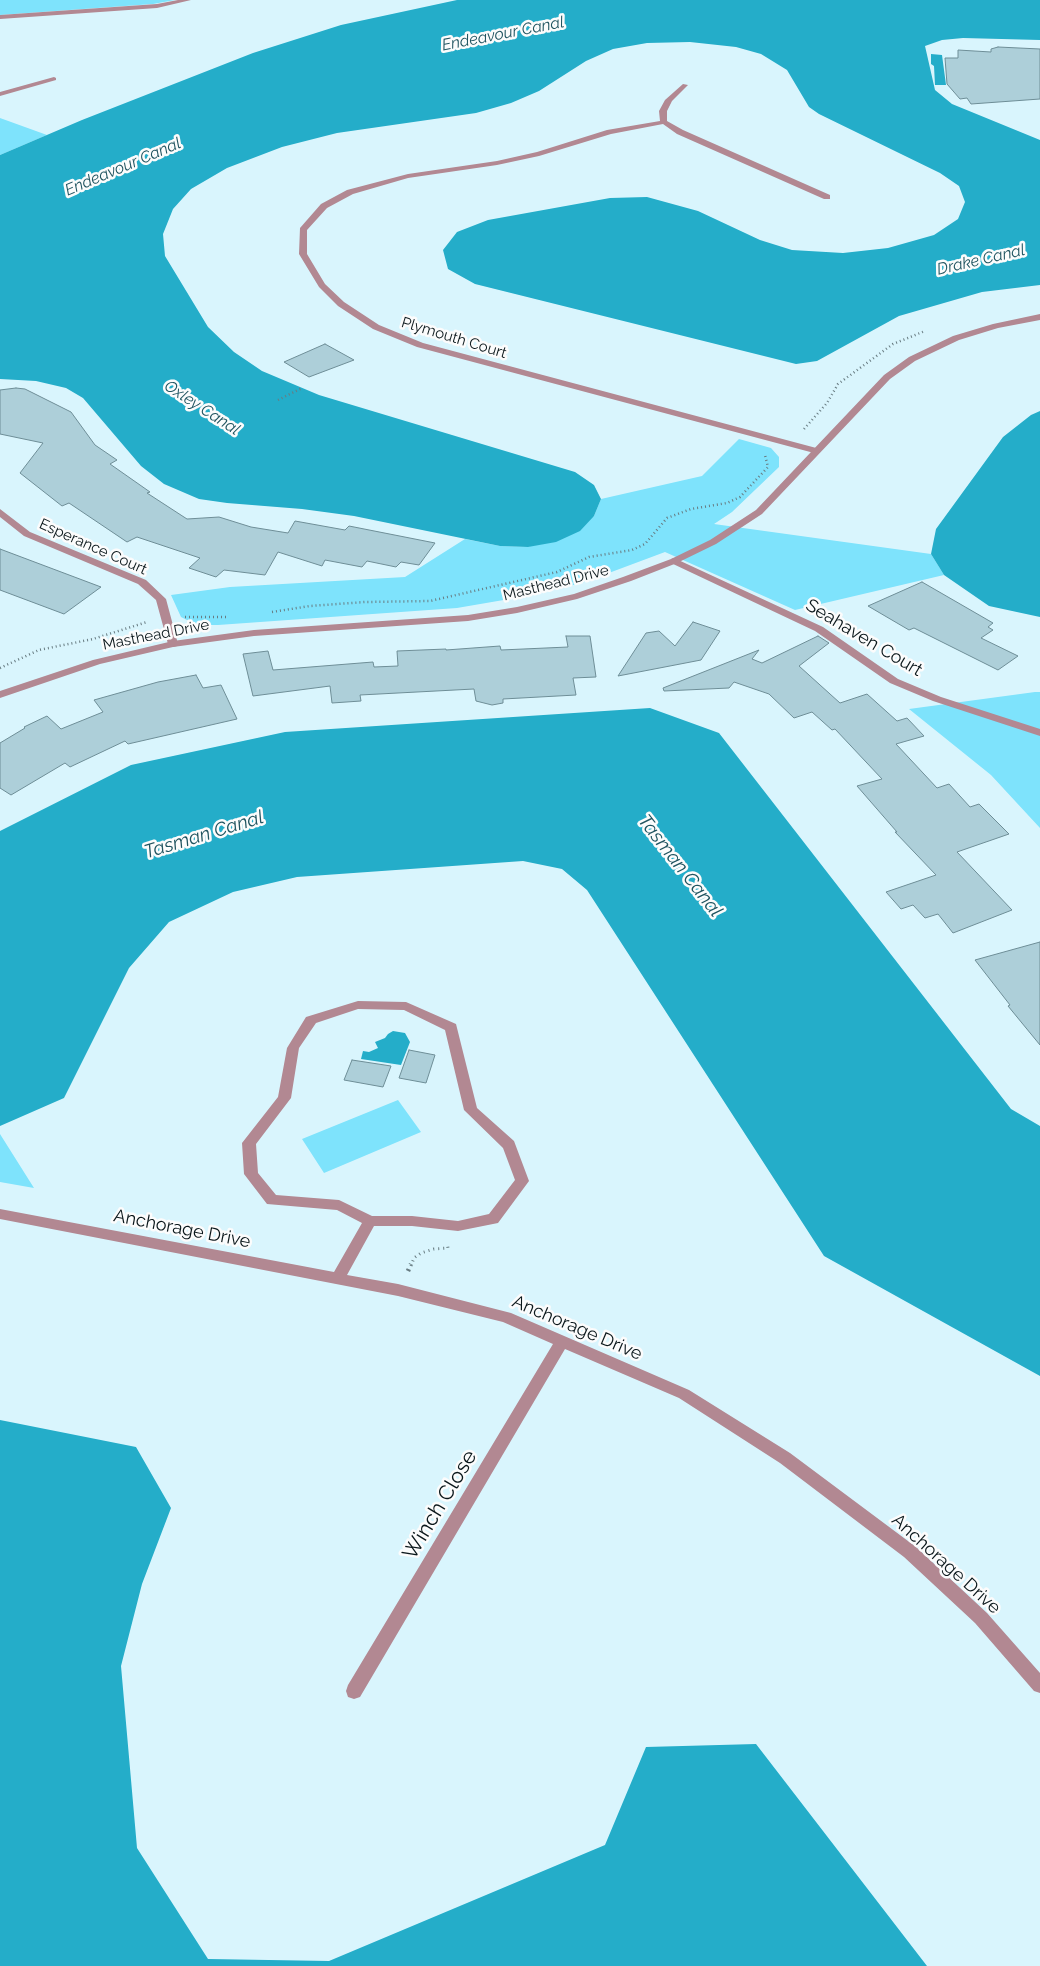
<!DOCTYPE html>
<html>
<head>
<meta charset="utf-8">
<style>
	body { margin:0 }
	canvas { display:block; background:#d9f5fd }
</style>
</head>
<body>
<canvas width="1040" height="1966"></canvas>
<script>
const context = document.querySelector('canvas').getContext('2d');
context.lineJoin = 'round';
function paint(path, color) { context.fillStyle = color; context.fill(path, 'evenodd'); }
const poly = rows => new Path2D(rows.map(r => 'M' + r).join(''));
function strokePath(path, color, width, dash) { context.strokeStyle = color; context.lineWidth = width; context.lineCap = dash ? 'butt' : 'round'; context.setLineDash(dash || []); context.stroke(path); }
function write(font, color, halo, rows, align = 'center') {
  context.font = font + ' Raleway,sans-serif'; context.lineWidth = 5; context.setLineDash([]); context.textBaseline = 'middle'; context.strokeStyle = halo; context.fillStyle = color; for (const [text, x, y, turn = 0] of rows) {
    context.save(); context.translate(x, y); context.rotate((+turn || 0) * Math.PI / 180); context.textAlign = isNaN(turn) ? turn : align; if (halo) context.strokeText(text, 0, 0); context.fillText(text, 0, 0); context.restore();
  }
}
const green = poly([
	[0,0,175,0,153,4,0,15],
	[0,118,47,135,0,155],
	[739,439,771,448,779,457,779,467,732,512,714,524,931,554,944,575,795,610,665,552,582,583,521,597,457,608,218,625,197,625,181,617,171,595,230,587,405,577,465,539,500,546,528,547,594,516,601,499,702,476],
	[1035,692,1040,692,1040,828,991,775,909,709],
	[398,1100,421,1132,324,1173,302,1139],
	[0,1134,34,1188,0,1182]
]);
const water = poly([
	[457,0,1040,0,1040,40,963,38,942,40,925,46,935,90,952,104,1040,140,1040,285,982,292,899,316,817,361,796,364,475,284,448,269,443,250,457,232,488,220,610,198,647,197,698,211,760,240,792,250,843,253,888,248,934,235,958,219,965,202,959,186,940,173,819,114,809,107,787,70,761,54,736,47,690,42,647,43,613,49,586,61,539,91,511,103,476,113,337,133,282,147,227,168,191,189,173,209,163,234,165,256,208,327,234,352,262,371,319,395,575,472,594,485,601,499,594,516,580,531,556,542,528,547,500,546,354,516,302,509,227,503,199,499,164,484,141,466,83,398,66,388,36,381,0,379,0,155,82,120,253,53,341,25],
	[931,54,942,55,946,85,935,85,934,66,931,64],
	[1040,411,1040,617,989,606,944,575,931,554,936,529,1003,437,1031,415],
	[650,708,719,733,1011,1109,1040,1126,1040,1376,824,1256,587,890,562,869,523,861,297,877,233,892,169,922,129,968,64,1098,0,1126,0,831,131,765,285,732],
	[393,1031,405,1033,410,1042,401,1065,361,1059,363,1051,369,1052,378,1048,375,1042,385,1038,388,1034],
	[0,1420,136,1447,171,1508,142,1584,121,1666,137,1848,208,1959,329,1961,605,1845,646,1747,756,1744,927,1966,0,1966]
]);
const building = poly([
	[998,47,1040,49,1040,99,971,104,967,98,960,99,947,84,945,58,958,58,958,50,991,52,991,49,998,47],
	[325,344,354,360,309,377,284,362,325,344],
	[16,388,25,389,71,412,95,445,117,460,110,464,150,492,147,493,187,519,219,517,251,527,288,533,295,521,345,530,349,526,435,543,419,565,401,562,396,567,367,561,362,567,325,560,322,566,278,552,265,575,224,570,216,577,189,568,200,558,137,537,127,542,69,503,62,506,20,473,43,443,0,434,0,390,16,388],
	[0,549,101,587,64,614,0,590,0,549],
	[922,582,993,623,988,627,993,630,981,638,1018,656,998,670,914,628,909,630,868,606,922,582],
	[693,622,720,631,701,660,618,676,646,633,659,631,675,646,693,622],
	[566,636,590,636,596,677,573,678,576,695,503,699,503,703,492,705,476,701,474,689,360,695,361,701,332,703,330,686,253,696,243,654,268,651,273,670,373,662,374,667,398,666,397,651,446,649,446,650,500,646,501,650,568,647,566,636],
	[818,636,829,643,799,666,840,703,867,694,897,721,907,718,924,736,896,744,937,788,949,784,970,807,979,804,1009,834,957,852,1012,910,953,933,938,914,925,918,913,905,901,909,886,892,936,875,895,832,897,832,857,786,882,779,835,729,832,730,812,712,794,718,769,694,734,682,729,688,664,691,663,688,759,650,752,659,762,663,818,636],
	[196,675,203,688,221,685,237,719,128,744,125,741,70,767,65,763,11,795,0,788,0,743,25,728,24,727,47,716,61,729,103,712,94,700,158,682,196,675],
	[1040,942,1040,1045,1008,1006,1010,1005,975,960,1040,942],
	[409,1050,435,1055,426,1083,399,1078,409,1050],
	[352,1060,391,1066,383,1087,344,1080,352,1060]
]);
const pathFar2 = poly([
	[278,400,302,388],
	[804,429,827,403,838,384,893,344,925,331],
	[272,612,310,606,365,602,430,601,557,572,589,557,632,550,645,544,667,518,691,509,727,503,740,497,768,467,765,455],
	[185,617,228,617],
	[0,668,39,650,93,639,147,622]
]);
const pathFar1 = poly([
	[411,1266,414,1258,421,1253,434,1249,448,1248,447,1243]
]);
const path = poly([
	[408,1271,411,1264]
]);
const minor = poly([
	[178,0,191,0,157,8,0,19,0,15,157,4,178,0],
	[54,77,56,78,56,80,0,96,0,92,54,77],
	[683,84,688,85,672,101,667,111,667,121,683,130,830,195,830,199,824,199,677,134,663,124,611,134,539,156,497,165,408,178,353,194,327,208,307,230,307,254,325,284,344,302,379,325,423,343,820,449,820,453,814,453,417,347,373,329,338,306,319,287,299,254,300,228,321,204,347,190,408,174,497,161,537,152,607,130,660,121,659,111,665,100,683,84],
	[0,509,30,532,146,580,166,599,178,644,177,646,173,647,168,644,156,600,138,584,24,536,0,517,0,509],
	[674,558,823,627,898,679,941,697,1040,729,1040,736,933,701,890,683,815,631,671,563,671,559,674,558],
	[358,1001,406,1002,456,1024,477,1108,514,1141,529,1181,498,1223,458,1231,412,1226,374,1226,347,1275,398,1284,511,1313,689,1390,790,1453,916,1547,987,1613,1040,1673,1040,1693,1034,1691,975,1623,904,1557,780,1463,679,1398,565,1349,360,1697,354,1699,348,1697,346,1691,348,1685,553,1344,503,1322,398,1296,0,1219,0,1209,334,1272,362,1223,337,1210,267,1204,244,1174,242,1143,278,1097,287,1048,306,1017,358,1001],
	[358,1009,404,1010,445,1030,464,1110,503,1148,515,1180,489,1214,458,1221,412,1216,372,1216,339,1200,276,1195,258,1173,256,1144,291,1098,299,1048,316,1023,358,1009]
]);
const tertiary = poly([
	[1040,314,1040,320,998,328,959,340,915,361,890,379,762,514,716,544,677,563,631,581,577,599,517,613,468,621,254,636,173,647,100,664,0,698,0,691,93,660,173,641,254,630,468,615,517,607,574,594,623,577,671,559,710,540,756,510,884,375,909,357,953,336,993,324,1040,314]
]);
const farStreetnames = [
	["Plymouth Court",454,338,17],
	["Esperance Court",93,547,24],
	["Masthead Drive",556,583,-14],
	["Masthead Drive",156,635,-11]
];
const farWaternames = [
	["Endeavour Canal",503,34,-11],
	["Endeavour Canal",123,167,-23],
	["Drake Canal",981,260,-13],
	["Oxley Canal",202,408,33]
];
const streetNames = [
	["Seahaven Court",864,638,31],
	["Anchorage Drive",182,1229,11],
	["Anchorage Drive",577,1328,23],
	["Anchorage Drive",946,1564,42]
];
const waterNames = [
	["Tasman Canal",204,835,-17],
	["Tasman Canal",680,866,52]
];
const nearStreetnames = [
	["Winch Close",440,1505,-59]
];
paint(green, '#7ee3fc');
paint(water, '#24adc9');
paint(building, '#adcfd9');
strokePath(building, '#6e8e97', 1);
strokePath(pathFar2, '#687c82', 2.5, [1, 3]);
strokePath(pathFar1, '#687c82', 3, [1, 4]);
strokePath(path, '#687c82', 4.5, [2, 5]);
paint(minor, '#b28892');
paint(tertiary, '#b28892');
write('15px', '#0a171b', '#fcfcfc', farStreetnames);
write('italic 16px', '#205460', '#fcfcfc', farWaternames);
write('18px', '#0a171b', '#fcfcfc', streetNames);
write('italic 19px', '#205460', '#fcfcfc', waterNames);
write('21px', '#0a171b', '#fcfcfc', nearStreetnames);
</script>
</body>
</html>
